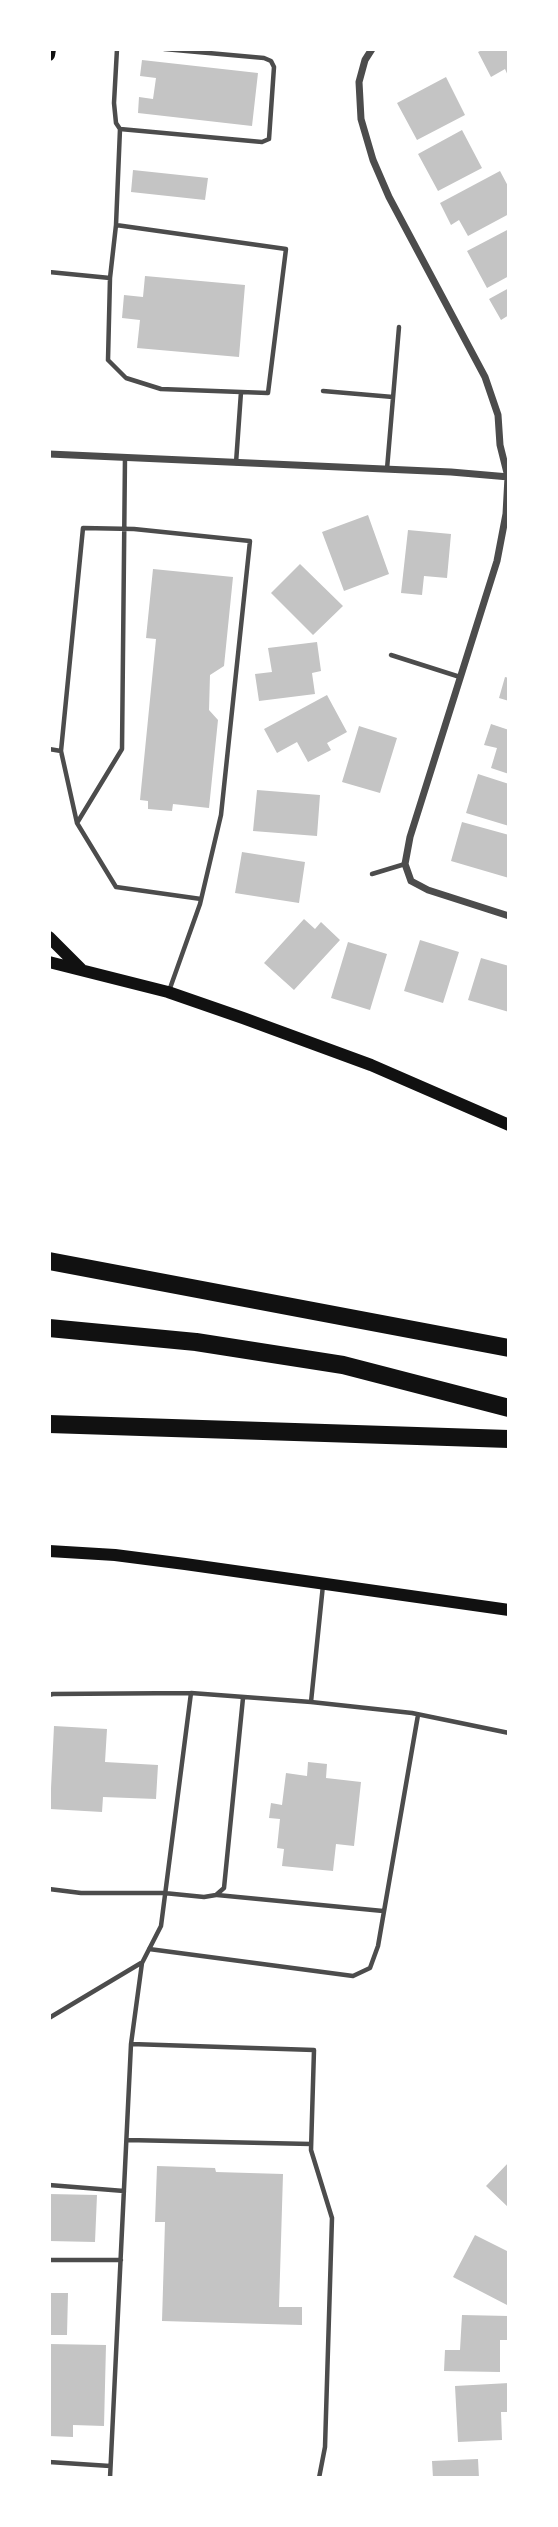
<!DOCTYPE html>
<html>
<head>
<meta charset="utf-8">
<style>
	body { margin:0 }
	#map { position:relative; width:558px; height:2527px; overflow:hidden; background:#fff; font-family:Montserrat,sans-serif }
	canvas { display:block }
	.frame { position:absolute; inset:0; border:51px solid #fff; pointer-events:none }
</style>
</head>
<body>
<div id="map">
<canvas width="558" height="2527"></canvas>
<div class="frame"></div>
</div>
<script>
const context = document.querySelector('canvas').getContext('2d');
context.lineJoin = 'round';
function paint(path, color) { context.fillStyle = color; context.fill(path, 'evenodd'); }
const poly = rows => new Path2D(rows.map(r => 'M' + r).join(''));
function strokePath(path, color, width, dash) { context.strokeStyle = color; context.lineWidth = width; context.lineCap = dash ? 'butt' : 'round'; context.setLineDash(dash || []); context.stroke(path); }
const building = poly([
	[484,49,509,49,509,78,505,69,491,77,478,52],
	[142,60,258,73,252,126,138,113,139,97,153,99,156,78,140,76],
	[446,77,465,115,417,140,397,103],
	[462,130,482,168,438,191,418,154],
	[133,170,208,178,205,200,131,192],
	[500,171,509,188,509,214,468,236,459,220,451,225,440,203],
	[509,229,509,276,487,288,467,251],
	[145,276,245,285,239,357,137,348,140,320,122,318,124,295,143,297],
	[509,288,509,315,501,320,489,299],
	[368,515,389,574,344,591,322,532],
	[408,530,451,534,447,578,424,576,422,595,401,593],
	[300,564,343,606,313,635,271,593],
	[153,569,233,577,224,666,210,675,209,710,218,720,209,808,173,804,172,811,148,809,148,801,140,800,156,639,146,638],
	[317,642,321,671,312,673,315,694,259,701,255,674,272,672,268,648],
	[505,677,509,678,509,701,499,698],
	[327,695,347,732,327,743,331,750,308,762,297,742,277,753,264,729],
	[491,724,509,730,509,774,491,768,497,748,484,745],
	[359,726,397,738,380,793,342,782],
	[478,774,509,784,509,826,466,813],
	[257,790,320,795,317,836,253,831],
	[462,822,509,835,509,878,451,861],
	[242,852,305,862,299,903,235,893],
	[304,919,315,929,321,922,340,940,294,990,264,963],
	[420,940,459,952,443,1003,404,991],
	[348,942,387,954,370,1010,331,998],
	[481,958,509,966,509,1012,468,1000],
	[54,1726,107,1729,105,1762,158,1765,156,1799,103,1797,102,1812,50,1809],
	[308,1762,327,1764,326,1778,361,1782,354,1846,336,1844,333,1871,282,1866,284,1849,277,1848,280,1819,269,1818,271,1803,282,1805,286,1773,307,1776],
	[509,2162,509,2208,486,2186],
	[157,2166,215,2168,216,2172,283,2174,279,2307,302,2307,302,2325,162,2321,165,2222,155,2222],
	[49,2194,97,2195,95,2242,49,2241],
	[475,2235,509,2252,507,2305,453,2277],
	[49,2293,68,2293,67,2335,49,2335],
	[462,2315,509,2316,509,2340,500,2340,500,2372,444,2371,445,2350,460,2350],
	[49,2344,106,2345,104,2426,73,2425,73,2437,49,2436],
	[509,2383,509,2412,501,2412,502,2440,458,2442,455,2386],
	[478,2459,479,2478,433,2478,432,2461]
]);
const service = poly([
	[120,129,262,142,269,139,274,67,271,61,264,58,164,49],
	[116,225,120,129,116,123,114,103,117,49],
	[49,272,110,278,108,360,126,378,161,389,241,392,236,463],
	[110,278,116,225,286,249,268,393,241,392],
	[323,391,393,397],
	[387,469,399,327],
	[391,655,460,677],
	[49,749,61,751,83,528,134,529,250,541,221,815,200,904,169,991],
	[61,751,77,823,116,887,201,899],
	[77,823,122,749,125,457],
	[372,874,405,864],
	[49,1695,53,1694,191,1693],
	[311,1702,323,1585],
	[49,1889,81,1893,164,1893,204,1897,216,1895,224,1888,243,1698],
	[217,1895,383,1911],
	[149,1949,353,1976,370,1968,378,1946,418,1715],
	[49,2018,141,1963],
	[131,2044,314,2050,311,2150,332,2218,325,2447,319,2478],
	[127,2140,311,2144],
	[49,2185,124,2191],
	[49,2260,121,2260],
	[49,2462,110,2466],
	[110,2478,131,2044,142,1963,161,1926,191,1693,311,1702,412,1713,509,1733]
]);
const minor = poly([
	[372,49,365,60,359,82,361,119,373,160,389,197,485,377,498,415,500,445,508,477,506,514,497,561,410,837,405,864,411,881,428,890,509,916],
	[49,454,451,472,509,477]
]);
const secondary = poly([
	[49,55,50,49],
	[49,937,81,969],
	[49,962,168,992,243,1018,371,1065,509,1125],
	[49,1551,115,1555,185,1564,509,1610]
]);
const motorway = poly([
	[49,1261,509,1348],
	[49,1328,196,1342,343,1365,509,1408],
	[49,1424,509,1439]
]);
paint(building, '#c4c4c4');
strokePath(service, '#4c4c4c', 4.5);
strokePath(minor, '#4c4c4c', 7);
strokePath(secondary, '#111', 12);
strokePath(motorway, '#111', 18);
</script>
</body>
</html>
